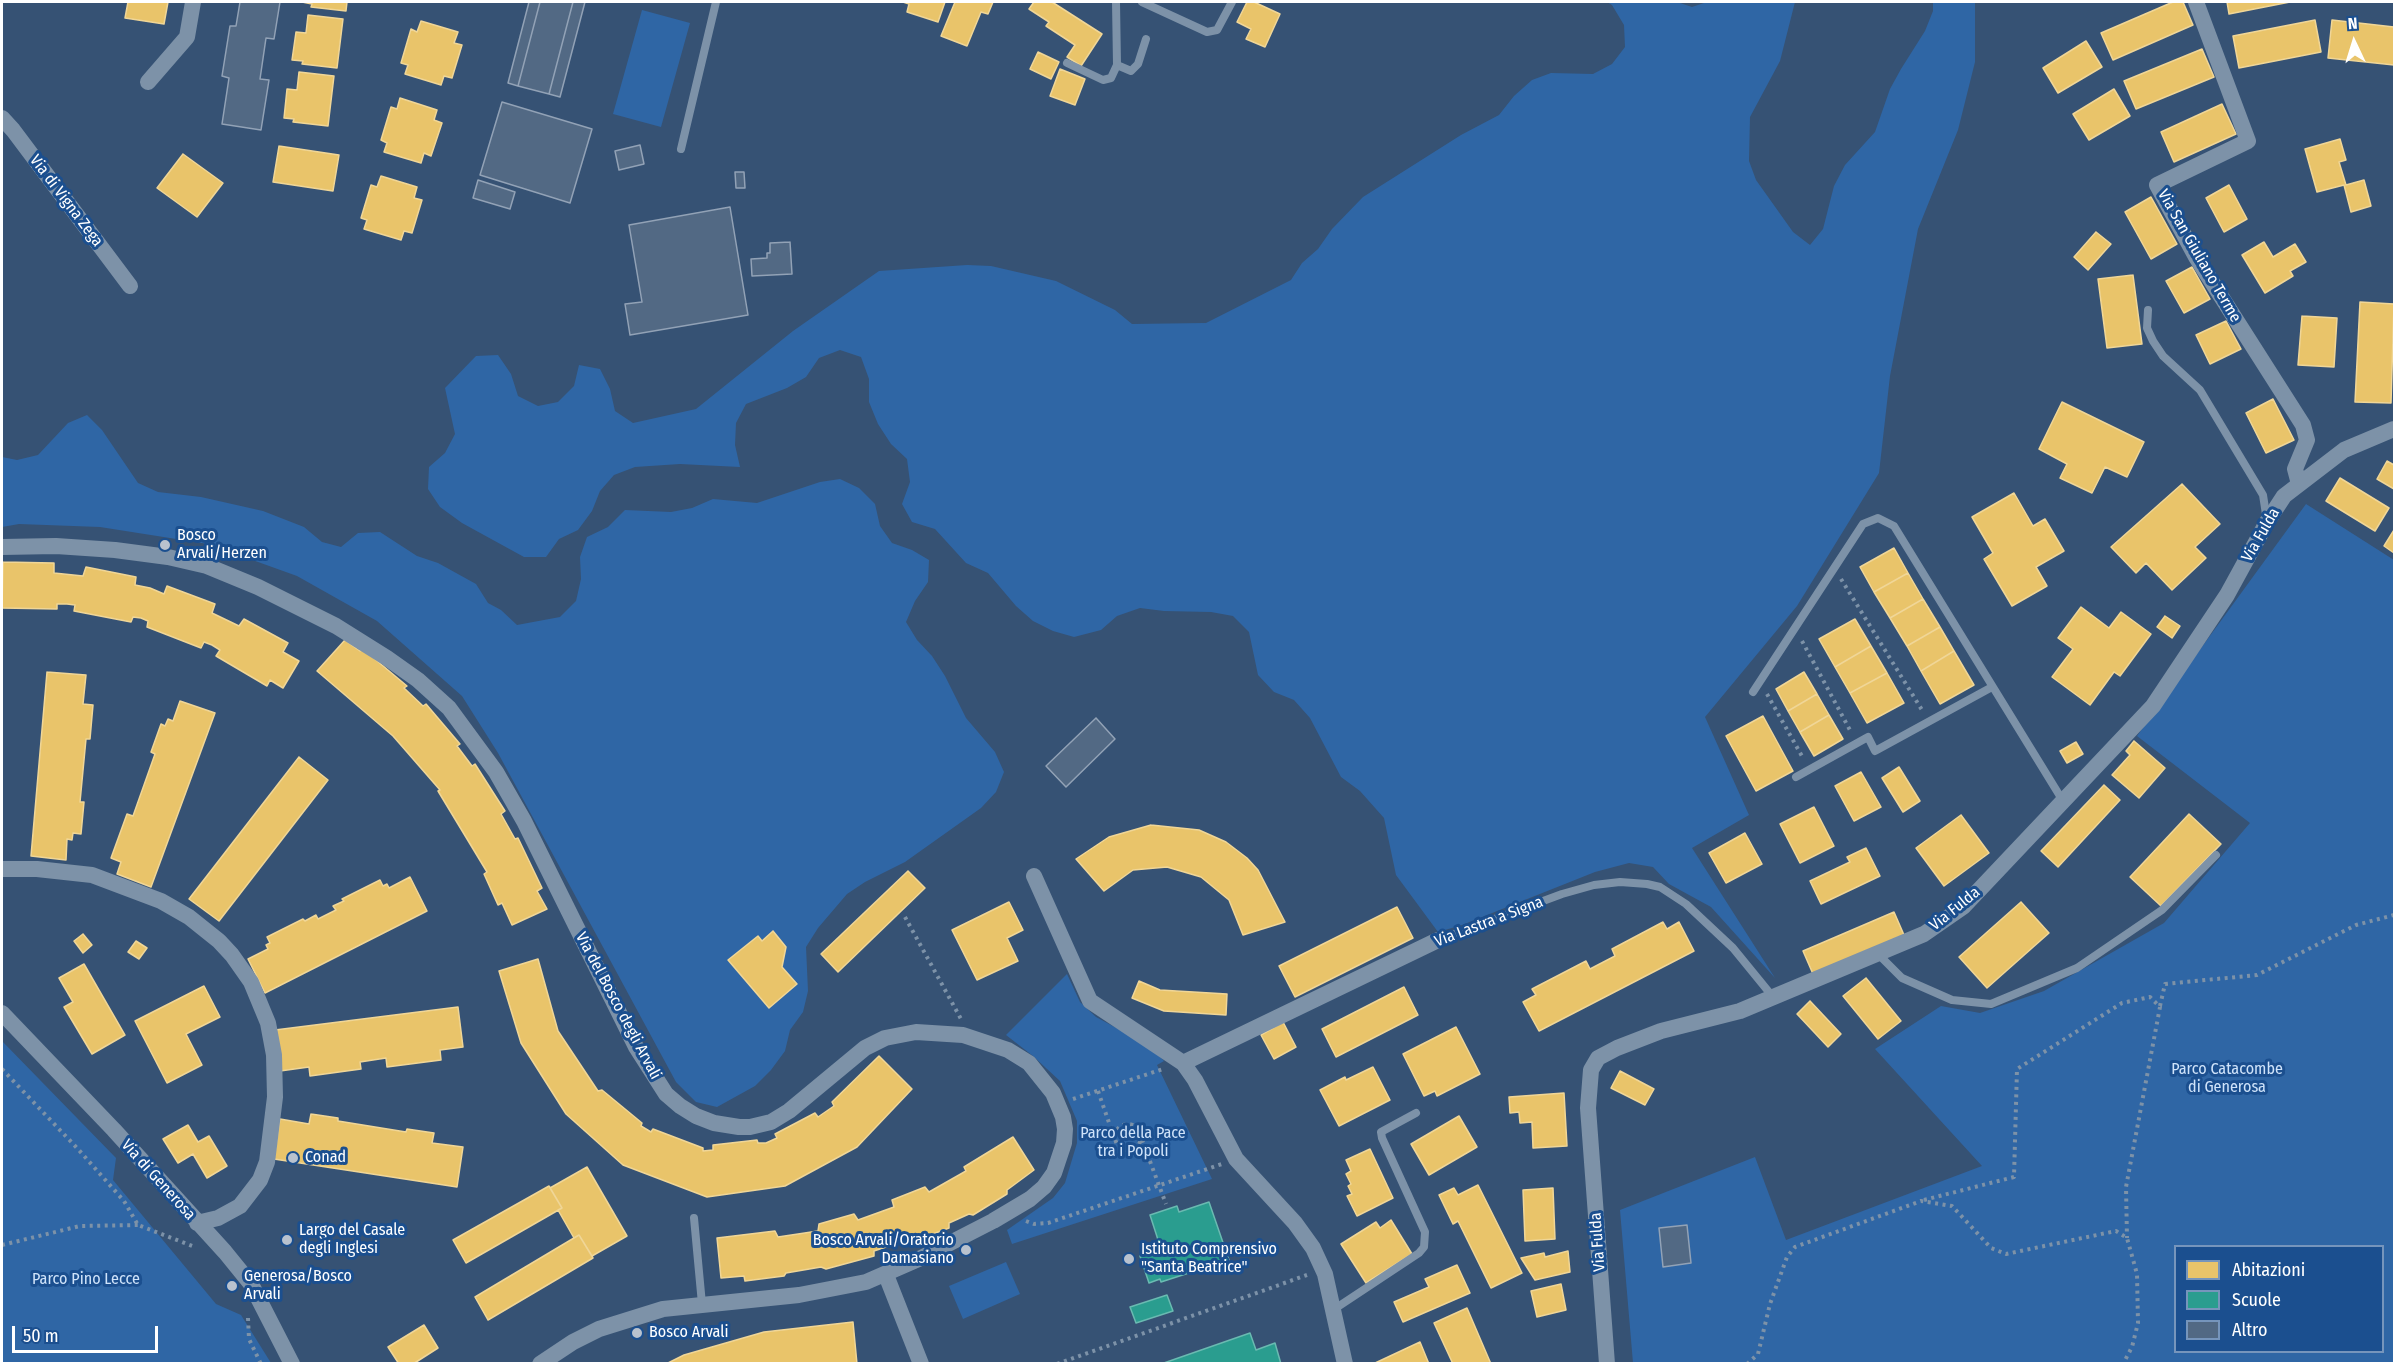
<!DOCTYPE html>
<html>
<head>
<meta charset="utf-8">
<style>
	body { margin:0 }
	#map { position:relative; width:2396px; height:1365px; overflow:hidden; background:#365274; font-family:"Fira Sans Condensed",sans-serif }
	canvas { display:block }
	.frame { position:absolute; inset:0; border:3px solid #fff; pointer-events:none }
	.legend { position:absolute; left:2174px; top:1245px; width:210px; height:108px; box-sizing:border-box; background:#1b4f8f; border:2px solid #7695bc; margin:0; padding:8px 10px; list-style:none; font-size:18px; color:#fff }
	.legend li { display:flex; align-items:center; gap:12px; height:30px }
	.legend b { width:30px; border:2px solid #7695bc }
	.north { position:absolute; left:2324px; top:12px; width:60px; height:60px; -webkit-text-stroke:4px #1b4f8f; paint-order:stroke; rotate:356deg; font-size:16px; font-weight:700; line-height:24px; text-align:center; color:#fff }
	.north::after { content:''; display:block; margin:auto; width:21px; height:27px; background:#fff; clip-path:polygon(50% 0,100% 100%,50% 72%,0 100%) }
	.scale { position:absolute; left:12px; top:1326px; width:146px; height:27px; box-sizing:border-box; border:3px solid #fff; border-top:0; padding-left:8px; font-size:18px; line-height:21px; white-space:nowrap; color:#fff; -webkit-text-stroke:4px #1b4f8f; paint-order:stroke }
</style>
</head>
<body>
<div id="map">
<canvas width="2396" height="1365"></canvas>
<div class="frame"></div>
<ul class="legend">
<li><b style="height:16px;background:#e9c46a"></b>Abitazioni</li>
<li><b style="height:16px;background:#2a9d8f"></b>Scuole</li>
<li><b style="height:16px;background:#526984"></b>Altro</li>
</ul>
<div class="north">N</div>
<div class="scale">50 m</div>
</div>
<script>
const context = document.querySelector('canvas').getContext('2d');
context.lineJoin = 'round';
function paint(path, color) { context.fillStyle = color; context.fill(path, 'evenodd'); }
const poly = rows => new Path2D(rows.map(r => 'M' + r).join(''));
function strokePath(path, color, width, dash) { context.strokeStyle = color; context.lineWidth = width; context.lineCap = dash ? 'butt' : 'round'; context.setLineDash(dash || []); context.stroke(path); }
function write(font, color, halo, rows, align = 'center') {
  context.font = font + ' "Fira Sans Condensed",sans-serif'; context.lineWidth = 6; context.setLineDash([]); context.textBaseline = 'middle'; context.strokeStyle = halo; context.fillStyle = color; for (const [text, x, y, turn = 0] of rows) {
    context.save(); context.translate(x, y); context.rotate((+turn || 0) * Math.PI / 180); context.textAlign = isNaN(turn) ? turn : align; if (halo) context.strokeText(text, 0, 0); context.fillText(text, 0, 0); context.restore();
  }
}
const green = poly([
	[1607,2,1677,2,1692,7,1707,2,1795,2,1780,61,1750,117,1749,161,1756,180,1793,232,1810,245,1823,229,1834,186,1845,165,1875,132,1890,89,1901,69,1925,31,1933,11,1933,2,1975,2,1975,62,1958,130,1918,229,1890,376,1879,473,1797,606,1705,717,1749,815,1692,848,1775,978,1711,907,1669,884,1653,867,1629,863,1595,872,1462,925,1438,932,1396,875,1384,818,1360,791,1341,777,1310,718,1294,700,1274,692,1258,675,1249,632,1233,616,1211,612,1164,611,1140,608,1117,616,1101,630,1074,637,1053,631,1033,621,1016,606,988,573,966,563,935,529,912,522,902,504,910,482,907,459,891,444,878,424,869,402,869,379,861,357,840,350,819,358,806,377,787,388,746,404,736,423,735,445,740,467,680,464,635,467,614,475,600,491,592,511,578,530,559,539,546,557,524,557,462,523,440,507,428,489,429,467,445,453,455,434,445,388,476,356,498,355,511,374,518,396,538,406,558,402,574,386,579,365,600,369,610,389,615,411,633,423,696,409,793,331,879,271,967,265,991,266,1056,281,1115,310,1132,324,1206,323,1291,280,1302,263,1318,249,1332,229,1363,197,1461,135,1499,115,1514,96,1532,80,1551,73,1593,74,1612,64,1625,47,1624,25,1612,5],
	[642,10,690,23,661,127,613,114],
	[87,415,102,430,138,483,158,492,201,497,263,511,304,527,322,542,341,547,358,533,380,532,417,556,438,563,476,584,488,603,501,610,517,625,560,617,576,601,581,579,580,557,587,537,608,527,625,510,671,512,692,508,713,499,757,503,820,482,840,479,859,488,875,504,880,526,892,543,912,550,929,560,928,582,915,601,906,622,917,640,932,656,945,676,966,718,995,752,1004,772,996,792,981,808,905,862,865,882,847,894,818,928,806,947,808,991,803,1012,790,1030,785,1051,771,1070,755,1086,717,1107,696,1102,676,1082,498,753,462,696,377,621,297,576,208,544,100,527,19,524,2,527,2,457,17,460,38,455,68,423],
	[2306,504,2394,560,2394,1363,1633,1363,1620,1210,1755,1157,1786,1240,1982,1166,1875,1049,1941,1006,1980,1013,2044,991,2164,923,2250,823,2137,736],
	[2176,1246,2382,1246,2382,1352,2176,1352],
	[1067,974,1080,1002,1096,1017,1150,1046,1164,1061,1157,1065,1212,1179,1012,1244,1007,1230,1053,1198,1065,1183,1077,1143,1077,1121,1060,1081,1033,1056,1006,1035],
	[2,1041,116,1158,113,1180,216,1304,241,1315,271,1363,2,1363],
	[1006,1262,1020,1294,963,1319,949,1286]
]);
const homes = poly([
	[128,2,168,2,164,24,125,18,128,2],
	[302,2,347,2,346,11,311,7,312,4,302,2],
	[903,2,945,2,938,22,907,12,909,4,903,2],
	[955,2,993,2,988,14,981,12,967,46,941,36,955,2],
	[1034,2,1052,2,1102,34,1081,66,1067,57,1075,45,1046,26,1049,22,1029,9,1034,2],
	[1247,2,1254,2,1280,14,1265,47,1246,39,1251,29,1237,22,1247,2],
	[2173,2,2183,2,2193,25,2113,60,2101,33,2173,2],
	[2227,2,2290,2,2229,14,2227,2],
	[308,15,343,19,337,68,302,64,303,61,292,60,296,32,306,33,308,15],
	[2315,20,2321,52,2239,68,2233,36,2315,20],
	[2332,20,2394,27,2394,65,2328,58,2332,20],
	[421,21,458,32,454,43,462,45,452,78,444,76,441,85,405,74,408,65,401,63,411,29,417,32,421,21],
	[2086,41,2102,67,2058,93,2043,68,2086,41],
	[2202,49,2214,77,2136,109,2124,81,2202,49],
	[1038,52,1059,62,1051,79,1030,69,1038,52],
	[1060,69,1085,79,1075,105,1050,96,1060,69],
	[299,72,334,76,328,126,293,122,294,119,284,118,287,89,297,90,299,72],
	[2114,89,2130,116,2089,140,2073,114,2114,89],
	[400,98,437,110,434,120,442,123,431,156,424,153,421,163,384,152,387,143,381,140,391,107,397,109,400,98],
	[2222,104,2236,134,2174,162,2161,132,2222,104],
	[2340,139,2346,160,2339,162,2346,185,2364,180,2371,206,2351,212,2344,185,2317,192,2305,149,2340,139],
	[279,146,339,155,333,191,273,182,279,146],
	[183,154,223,183,197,217,157,188,183,154],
	[381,176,417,187,414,198,422,200,412,233,404,231,401,240,364,229,367,220,361,218,371,185,377,187,381,176],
	[2229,185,2247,219,2224,232,2206,198,2229,185],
	[2151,197,2177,244,2151,259,2125,212,2151,197],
	[2096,232,2111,244,2088,270,2074,257,2096,232],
	[2264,242,2273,257,2295,244,2306,262,2290,271,2293,276,2265,293,2242,255,2264,242],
	[2192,267,2210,299,2184,313,2166,281,2192,267],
	[2133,275,2142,344,2107,348,2098,279,2133,275],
	[2360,302,2394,304,2391,403,2355,402,2360,302],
	[2302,316,2337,318,2334,367,2298,365,2302,316],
	[2226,321,2241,349,2210,364,2196,335,2226,321],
	[2273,399,2294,440,2266,453,2246,413,2273,399],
	[2062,402,2144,442,2127,477,2105,467,2092,493,2060,478,2067,464,2039,449,2062,402],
	[2387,461,2394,465,2394,489,2377,479,2387,461],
	[2340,478,2389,508,2375,531,2326,501,2340,478],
	[2182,484,2220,524,2195,547,2206,558,2172,590,2146,563,2136,573,2111,547,2182,484],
	[2014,493,2033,526,2045,519,2064,551,2036,567,2047,586,2012,606,1984,559,1993,553,1972,517,2014,493],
	[2394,530,2394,553,2384,546,2394,530],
	[1894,548,1908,573,1874,592,1860,567,1894,548],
	[3,562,54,563,54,573,83,576,86,567,136,577,135,585,150,588,164,594,167,586,215,604,212,613,239,626,244,619,288,643,283,652,299,661,283,688,270,680,267,686,216,656,220,650,212,645,204,642,201,648,147,627,148,621,141,618,133,617,131,622,74,611,75,605,67,604,57,604,57,609,2,608,3,562],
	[1908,573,1923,599,1890,618,1874,592,1908,573],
	[1923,599,1940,627,1907,646,1890,618,1923,599],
	[2081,607,2109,628,2121,612,2151,634,2120,676,2114,672,2090,705,2052,677,2073,649,2058,638,2081,607],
	[2165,616,2180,626,2172,638,2157,627,2165,616],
	[1855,619,1871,646,1835,667,1819,639,1855,619],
	[1940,627,1954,651,1921,671,1907,646,1940,627],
	[345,640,360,651,363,649,407,686,404,688,423,706,426,704,460,744,457,746,472,766,475,764,505,811,501,814,515,839,518,838,542,888,537,891,547,909,512,925,502,903,498,905,484,874,487,872,438,791,440,790,393,736,317,671,345,640],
	[1871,646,1887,673,1850,693,1835,667,1871,646],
	[1954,651,1974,685,1940,704,1921,671,1954,651],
	[47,672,86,675,83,704,93,705,90,739,86,739,80,802,84,802,81,834,73,833,72,840,67,839,66,860,31,856,47,672],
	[1804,672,1817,694,1788,711,1776,689,1804,672],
	[1887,673,1904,703,1867,723,1850,693,1887,673],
	[1817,694,1829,715,1800,732,1788,711,1817,694],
	[180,701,215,713,151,887,117,874,121,862,111,858,127,814,133,816,155,754,151,752,161,724,165,726,168,719,173,721,180,701],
	[1829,715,1843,739,1814,756,1800,732,1829,715],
	[1763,716,1793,771,1756,791,1726,736,1763,716],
	[2134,741,2165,768,2139,798,2112,775,2130,755,2126,751,2134,741],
	[2076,742,2083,754,2067,763,2060,751,2076,742],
	[299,757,328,780,219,921,189,899,299,757],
	[1899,767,1920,801,1903,812,1882,778,1899,767],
	[1861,772,1881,807,1854,821,1835,786,1861,772],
	[2104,785,2120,800,2058,867,2041,851,2104,785],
	[1814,807,1834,846,1800,863,1780,824,1814,807],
	[2189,814,2221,844,2161,906,2130,877,2189,814],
	[1961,815,1989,853,1944,886,1916,848,1961,815],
	[1151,825,1199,830,1226,842,1247,858,1258,870,1285,922,1243,935,1229,900,1201,877,1167,867,1133,870,1104,891,1076,859,1109,837,1151,825],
	[1745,833,1762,864,1726,883,1709,853,1745,833],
	[1866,848,1880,876,1821,904,1810,881,1850,862,1847,857,1866,848],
	[908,871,925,888,838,972,821,954,908,871],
	[410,877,427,911,265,993,248,959,268,949,266,945,270,943,267,937,303,919,305,921,316,915,318,919,336,910,333,906,344,901,342,899,380,880,383,886,387,884,389,888,410,877],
	[1009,902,1023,930,1007,938,1018,961,977,980,952,930,1009,902],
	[2021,902,2049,933,1987,988,1959,957,2021,902],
	[1397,907,1413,938,1295,997,1279,966,1397,907],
	[1894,912,1904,935,1813,974,1803,951,1894,912],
	[1663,922,1667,929,1679,922,1694,951,1539,1031,1523,1002,1536,995,1532,989,1586,961,1590,969,1615,956,1612,949,1663,922],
	[773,931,786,947,782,967,797,984,769,1008,728,960,758,936,762,941,773,931],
	[83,934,92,945,83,953,74,941,83,934],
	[136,941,147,948,139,959,128,952,136,941],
	[538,959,558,1031,598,1091,602,1090,642,1123,641,1126,651,1132,653,1129,703,1148,703,1151,713,1150,713,1145,757,1140,758,1143,766,1143,777,1138,775,1134,815,1113,818,1117,834,1106,832,1102,879,1056,912,1089,857,1147,785,1186,707,1197,623,1165,566,1114,521,1043,499,971,538,959],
	[84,964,125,1035,92,1054,64,1007,73,1002,59,978,84,964],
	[1866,978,1901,1021,1878,1039,1843,996,1866,978],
	[1139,981,1160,990,1227,994,1226,1015,1164,1011,1132,998,1139,981],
	[204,986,220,1017,186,1034,202,1065,167,1083,135,1021,204,986],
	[1404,987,1418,1015,1336,1057,1322,1029,1404,987],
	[1810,1001,1841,1034,1828,1047,1797,1014,1810,1001],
	[458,1007,463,1047,440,1050,441,1060,387,1067,386,1058,360,1062,361,1069,310,1076,309,1067,280,1071,275,1030,458,1007],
	[1283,1022,1296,1047,1274,1059,1261,1035,1283,1022],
	[1456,1027,1480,1074,1437,1096,1435,1091,1424,1096,1403,1054,1456,1027],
	[1373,1067,1390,1100,1339,1126,1320,1090,1345,1077,1346,1080,1373,1067],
	[1620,1071,1654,1089,1645,1105,1611,1088,1620,1071],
	[1564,1093,1567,1146,1533,1148,1532,1122,1520,1123,1519,1112,1510,1113,1509,1097,1564,1093],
	[311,1114,338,1118,338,1121,406,1132,407,1129,434,1133,432,1143,463,1147,457,1187,274,1159,280,1119,309,1124,311,1114],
	[1459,1116,1477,1147,1429,1175,1411,1144,1459,1116],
	[188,1125,198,1142,209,1136,227,1166,207,1178,193,1154,178,1163,163,1139,188,1125],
	[1013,1137,1034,1170,1007,1190,1007,1194,973,1215,969,1214,949,1223,949,1228,914,1241,910,1239,874,1251,874,1256,826,1269,821,1267,786,1273,784,1276,745,1281,744,1276,721,1278,717,1238,775,1231,778,1237,818,1231,819,1224,854,1214,858,1220,894,1207,892,1200,925,1187,929,1192,966,1171,964,1167,1013,1137],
	[1370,1149,1393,1198,1357,1216,1347,1196,1352,1194,1348,1186,1351,1184,1346,1174,1351,1171,1346,1160,1370,1149],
	[587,1167,627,1236,592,1256,579,1235,574,1238,558,1210,562,1208,550,1188,587,1167],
	[1478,1185,1522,1273,1491,1288,1458,1221,1453,1224,1439,1195,1454,1188,1458,1195,1478,1185],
	[549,1186,562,1208,466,1263,453,1240,549,1186],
	[1553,1188,1555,1239,1525,1241,1523,1190,1553,1188],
	[1391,1220,1412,1254,1366,1283,1341,1244,1376,1222,1380,1228,1391,1220],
	[579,1235,593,1258,488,1320,475,1297,579,1235],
	[1568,1251,1570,1272,1535,1280,1521,1258,1544,1253,1545,1257,1568,1251],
	[1457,1265,1470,1293,1403,1322,1394,1302,1429,1287,1425,1279,1457,1265],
	[1561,1284,1566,1310,1537,1317,1531,1291,1561,1284],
	[1467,1308,1491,1364,1453,1364,1434,1323,1467,1308],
	[853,1322,857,1364,666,1364,684,1355,764,1332,853,1322],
	[424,1325,438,1348,413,1364,399,1364,388,1347,424,1325],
	[1420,1342,1429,1364,1373,1364,1420,1342]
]);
const schools = poly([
	[1209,1202,1229,1260,1161,1282,1160,1279,1149,1283,1140,1256,1161,1249,1150,1215,1177,1206,1179,1212,1209,1202],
	[1167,1295,1173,1311,1136,1323,1130,1307,1167,1295],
	[1250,1333,1256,1350,1275,1343,1281,1364,1161,1364,1250,1333]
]);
const building = poly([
	[240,2,280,2,274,39,266,38,260,79,269,80,261,130,222,124,229,78,222,76,230,26,236,26,240,2],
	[529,2,540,2,518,86,508,83,529,2],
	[540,2,573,2,549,94,518,86,540,2],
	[573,2,585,2,560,97,549,94,573,2],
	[502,102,592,129,570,203,480,175,502,102],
	[640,145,644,164,619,170,615,151,640,145],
	[735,172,744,172,745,188,736,188,735,172],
	[478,180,515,192,510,209,473,198,478,180],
	[730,207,748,315,630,335,625,304,642,302,629,225,730,207],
	[790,242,792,274,752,276,751,259,767,258,767,253,770,253,770,243,790,242],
	[1096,718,1115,739,1066,787,1046,766,1096,718],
	[1687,1225,1691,1263,1663,1267,1659,1228,1687,1225]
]);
const path = poly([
	[1841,579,1922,710],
	[1802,641,1851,732],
	[1767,694,1803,758],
	[905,917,961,1019],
	[2160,1006,2165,984,2257,975,2356,925,2394,915],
	[2,1069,77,1148,124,1201,138,1225,195,1247],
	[1098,1091,1114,1137],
	[1073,1099,1163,1069],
	'1115 1137a13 13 0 1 1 26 0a13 13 0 1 1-26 0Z',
	[1142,1140,1166,1204],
	[1924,1200,2014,1177,2017,1069,2122,1003,2150,997,2160,1007,2126,1187,2127,1238],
	[1026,1221,1034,1224,1048,1223,1222,1164],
	[2,1245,80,1226,138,1225],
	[248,1318,249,1339,261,1364],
	[1057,1364,1307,1275],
	[1747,1364,1758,1354,1770,1304,1787,1257,1795,1247,1921,1201,1952,1206,1991,1248,2006,1254,2116,1231,2127,1238,2137,1274,2138,1323,2132,1347,2123,1364]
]);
const service = poly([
	[1142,2,1207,32,1217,30,1232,2],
	[1067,63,1103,80,1111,78,1117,65,1116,2],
	[1117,65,1131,71,1138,64,1146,39],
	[681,149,716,2],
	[2148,310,2147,328,2153,341,2163,356,2200,390,2263,495,2267,521],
	[1753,692,1863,524,1878,518,1894,526,2063,801],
	[1796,777,1868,737,1875,751,1992,687],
	[1438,940,1562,894,1594,885,1620,882,1647,884,1660,887,1686,904,1733,948,1773,997],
	[1878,954,1902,978,1952,1000,1991,1004,2077,968,2162,910,2216,855],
	[694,1218,702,1304],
	[1333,1310,1419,1253,1424,1247,1425,1232,1382,1138,1381,1132,1416,1113]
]);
const minor = poly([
	[2196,2,2248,141,2157,185,2196,257,2303,425,2307,440,2295,469,2299,484],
	[148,82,187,37,193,2],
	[2,118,13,130,130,286],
	[2,547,56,546,115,550,168,557,207,566,258,587,336,626,387,658,418,680,449,708,496,772,524,821,636,1047,666,1094,680,1106,696,1116,714,1123,739,1127,750,1127,771,1122,789,1111,865,1048,885,1038,916,1032,963,1035,1008,1050,1029,1063,1053,1093,1063,1117,1065,1129,1064,1143,1054,1173,1044,1187,1030,1199,993,1221,921,1258,866,1282,799,1295,663,1309,599,1329,573,1342,540,1364],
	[2,869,37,869,92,875,161,901,189,917,219,941,232,955,251,982,268,1023,274,1055,275,1097,267,1162,260,1180,240,1206,218,1218,197,1223],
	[1034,876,1090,1001,1183,1063,1195,1080,1236,1159,1295,1223,1313,1248,1325,1274,1345,1364],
	[2,1013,114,1130,225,1252,251,1284,292,1364],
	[1183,1063,1438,940],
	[886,1275,921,1364],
	[1607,1364,1588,1108,1591,1070,1598,1058,1617,1048,1661,1031,1740,1011,1924,934,1963,907,2153,706,2227,595,2267,522,2284,496,2344,450,2394,429]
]);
const markers = [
	[165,545,6,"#b9c2ce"],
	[293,1158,6,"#b9c2ce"],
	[287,1240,6,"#b9c2ce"],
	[966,1250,6,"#b9c2ce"],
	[1129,1259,6,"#b9c2ce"],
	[232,1286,6,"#b9c2ce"],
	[637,1333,6,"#b9c2ce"]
];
const streetNames = [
	["Via di Vigna Zega",66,201,53],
	["Via San Giuliano Terme",2199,256,60],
	["Via Fulda",2261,535,-60],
	["Via Fulda",1955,909,-39],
	["Via Lastra a Signa",1489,922,-21],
	["Via del Bosco degli Arvali",618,1006,62],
	["Via di Generosa",158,1180,48],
	["Via Fulda",1598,1242,-94]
];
const poiNames = [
	["Bosco",177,536],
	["Arvali/Herzen",177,554],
	["Conad",305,1158],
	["Largo del Casale",299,1231],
	["degli Inglesi",299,1249],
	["Bosco Arvali/Oratorio",954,1241,"right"],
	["Damasiano",954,1259,"right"],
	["Istituto Comprensivo",1141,1250],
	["\"Santa Beatrice\"",1141,1268],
	["Generosa/Bosco",244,1277],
	["Arvali",244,1295],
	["Bosco Arvali",649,1333]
];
const parkNames = [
	["Parco Catacombe",2227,1070],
	["di Generosa",2227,1088],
	["Parco della Pace",1133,1134],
	["tra i Popoli",1133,1152],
	["Parco Pino Lecce",86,1280]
];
paint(green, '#2f66a5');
paint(homes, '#e9c46a');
strokePath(homes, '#f0d697', 1.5);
paint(schools, '#2a9d8f');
strokePath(schools, '#6abab1', 1.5);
paint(building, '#526984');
strokePath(building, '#92a2b6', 1.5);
strokePath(path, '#7d92a8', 4, [3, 4.5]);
strokePath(service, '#7d92a8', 8);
strokePath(minor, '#7d92a8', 16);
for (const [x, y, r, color] of markers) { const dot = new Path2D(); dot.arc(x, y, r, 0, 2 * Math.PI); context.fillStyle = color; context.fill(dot); strokePath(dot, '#1b4f8f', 2); }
write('16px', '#fff', '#1b4f8f', streetNames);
write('16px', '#fff', '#1b4f8f', poiNames, 'left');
write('16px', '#cfe3fa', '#1b4f8f', parkNames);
</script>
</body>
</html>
